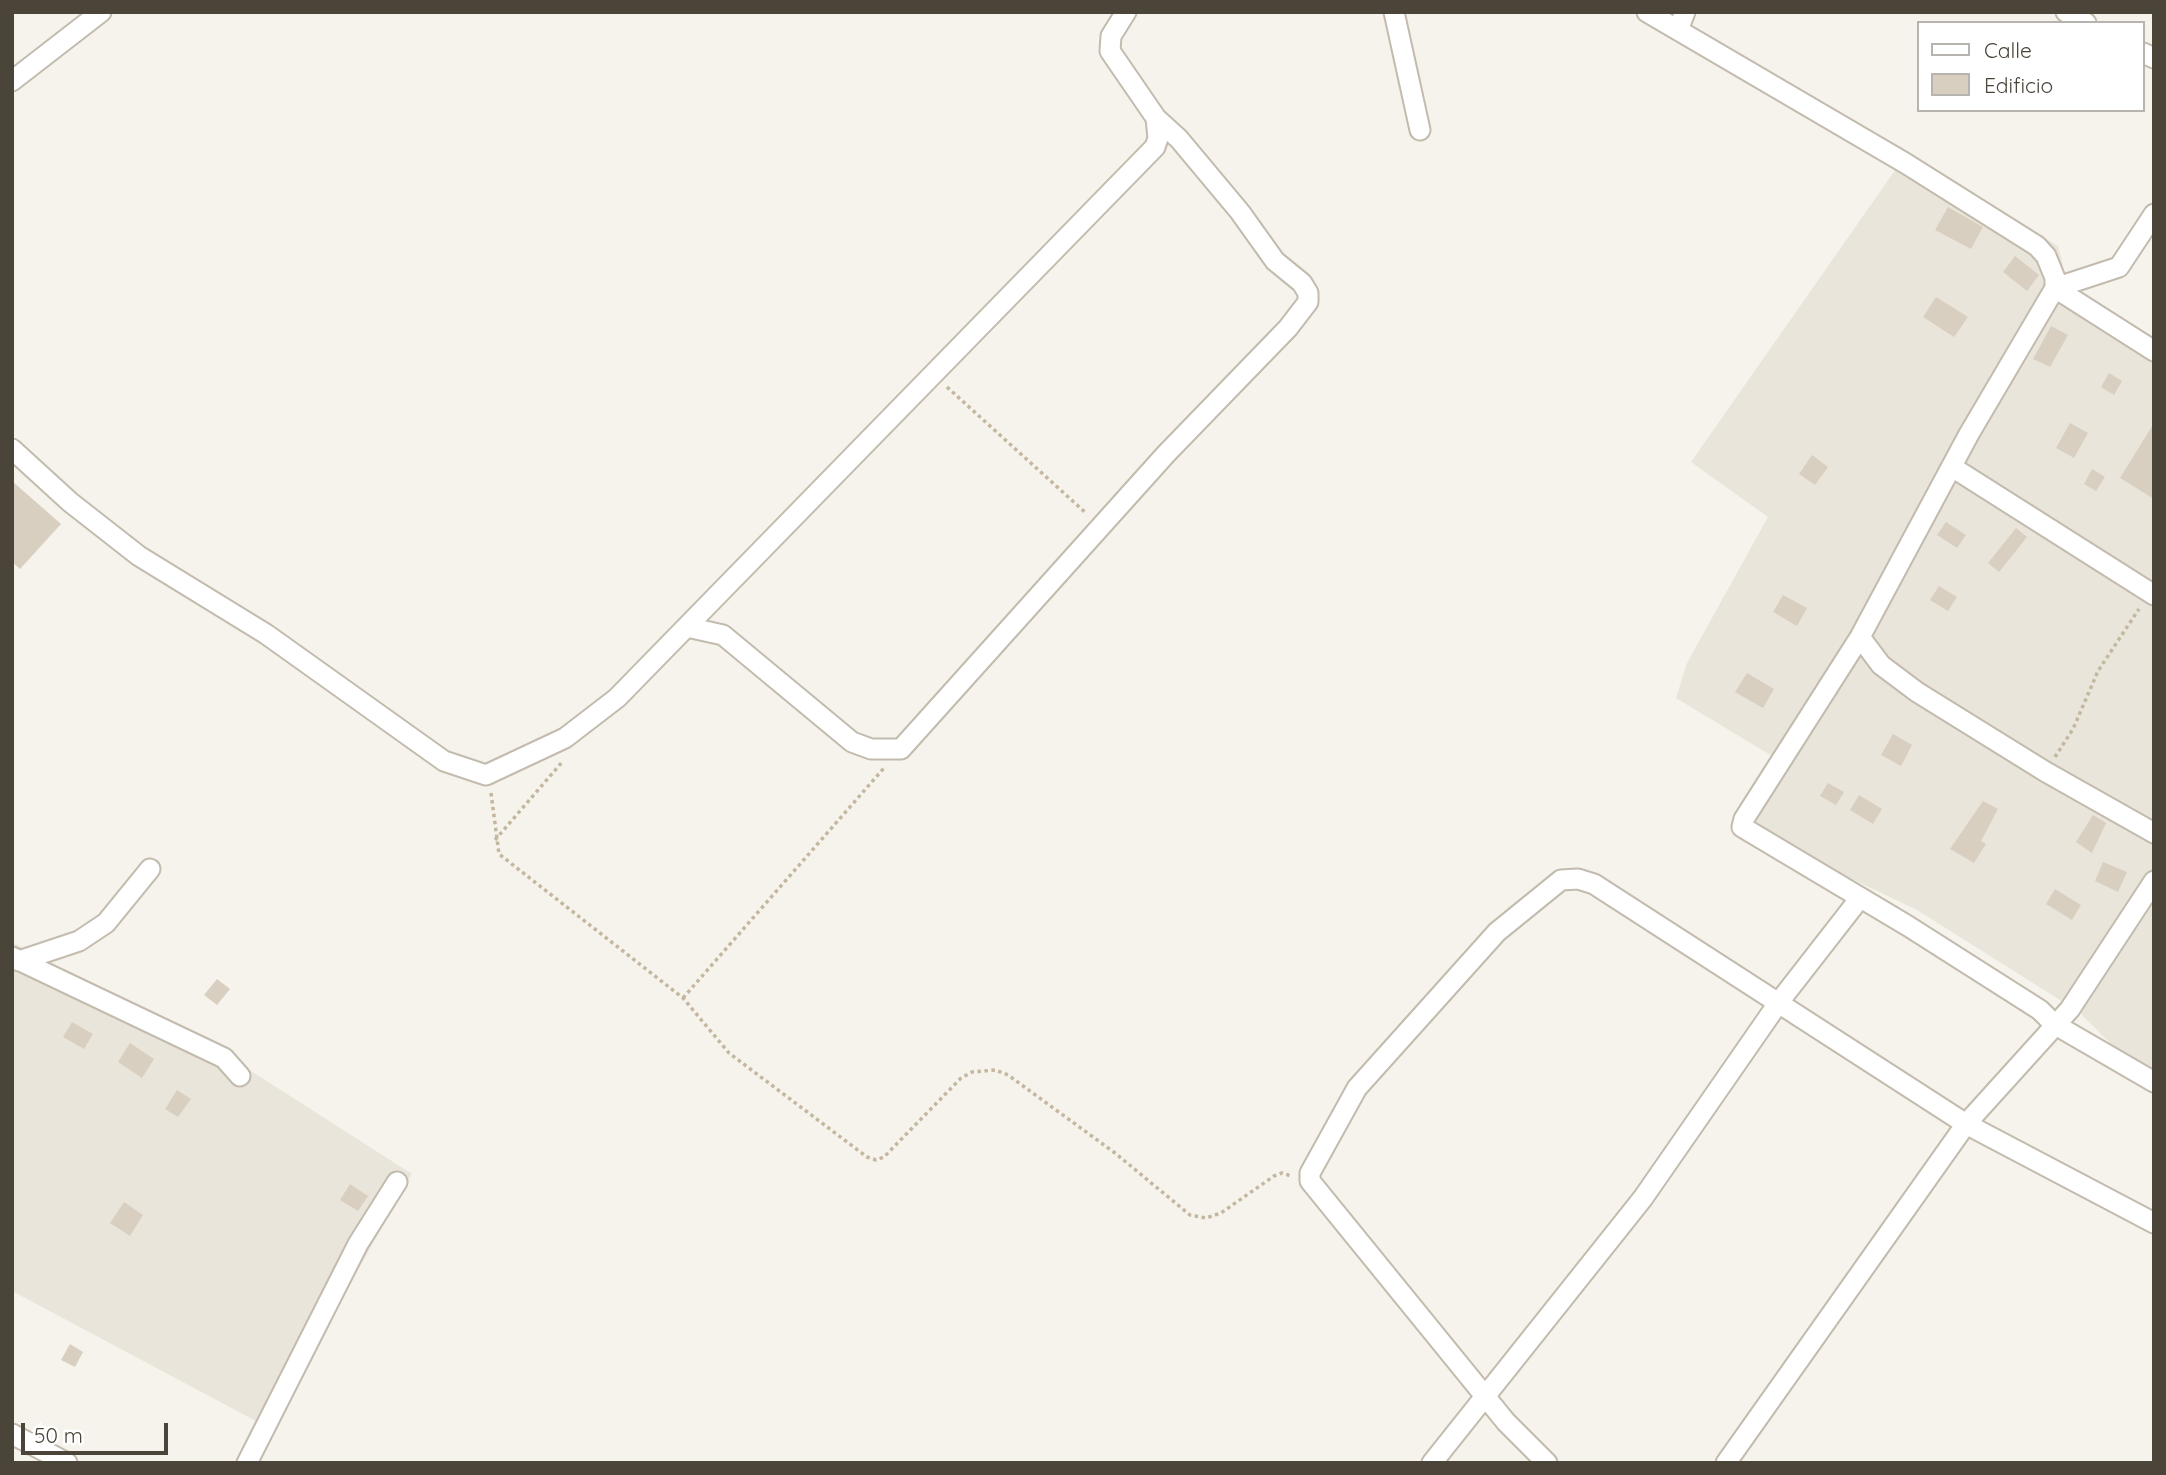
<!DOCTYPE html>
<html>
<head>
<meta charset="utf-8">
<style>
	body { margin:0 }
	#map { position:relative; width:2166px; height:1475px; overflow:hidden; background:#f6f3ec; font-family:Quicksand,sans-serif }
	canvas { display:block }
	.frame { position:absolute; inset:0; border:14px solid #4b4439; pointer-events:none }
	.legend { position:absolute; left:1917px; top:21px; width:228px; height:91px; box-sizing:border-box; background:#fff; border:2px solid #b7b4b0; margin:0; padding:9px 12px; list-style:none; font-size:21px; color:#4b4439 }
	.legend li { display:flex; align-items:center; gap:14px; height:35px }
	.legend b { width:35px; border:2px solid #b7b4b0 }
	.scale { position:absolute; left:21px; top:1423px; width:147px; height:32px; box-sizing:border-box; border:4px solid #4b4439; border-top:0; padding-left:9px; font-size:21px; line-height:24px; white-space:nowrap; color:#4b4439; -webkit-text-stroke:5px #fff; paint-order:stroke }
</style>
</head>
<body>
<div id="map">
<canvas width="2166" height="1475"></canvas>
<div class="frame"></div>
<ul class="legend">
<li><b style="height:9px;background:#fff"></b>Calle</li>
<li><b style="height:19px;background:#d8cfc1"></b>Edificio</li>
</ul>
<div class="scale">50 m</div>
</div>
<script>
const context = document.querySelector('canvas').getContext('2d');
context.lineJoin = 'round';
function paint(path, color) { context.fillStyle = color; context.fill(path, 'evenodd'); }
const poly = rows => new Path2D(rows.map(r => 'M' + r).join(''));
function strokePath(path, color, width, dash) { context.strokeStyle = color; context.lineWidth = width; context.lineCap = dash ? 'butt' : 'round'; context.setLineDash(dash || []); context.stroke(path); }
const residential = poly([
	[1905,156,2058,246,2063,266,2058,287,2154,351,2154,1075,2121,1054,2079,1012,1917,910,1743,827,1787,765,1676,698,1687,663,1768,517,1691,462],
	[12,942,251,1071,412,1174,269,1428,12,1291]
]);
const building = poly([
	[1948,207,1983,227,1971,249,1935,230],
	[2015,256,2039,275,2027,291,2003,272],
	[1936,297,1968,317,1954,337,1923,317],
	[2051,326,2068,335,2050,367,2033,359],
	[2109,373,2122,381,2114,395,2101,387],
	[2070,423,2088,433,2074,458,2056,448],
	[2154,423,2154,499,2120,478],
	[1812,455,1828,467,1815,485,1799,474],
	[2092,469,2105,477,2096,491,2084,484],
	[12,481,61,524,20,569,12,562],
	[1946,522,1966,535,1957,548,1937,535],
	[2016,528,2027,537,1999,572,1988,563],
	[1939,586,1957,597,1948,611,1930,600],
	[1783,595,1807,608,1797,626,1773,612],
	[1747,673,1774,689,1763,708,1735,692],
	[1893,734,1912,745,1901,766,1881,755],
	[1828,783,1844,792,1836,805,1820,796],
	[1859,795,1882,809,1873,824,1850,810],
	[1983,801,1998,809,1981,841,1986,844,1974,863,1950,849],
	[2093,815,2106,823,2092,853,2076,842],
	[2103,862,2127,872,2118,892,2095,881],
	[2055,889,2081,905,2072,920,2046,904],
	[217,979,230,989,217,1005,204,995],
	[72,1022,93,1034,84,1049,63,1037],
	[130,1043,154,1059,142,1078,118,1062],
	[177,1090,191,1099,178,1117,165,1109],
	[350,1184,368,1196,358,1211,340,1200],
	[124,1202,143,1215,130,1236,110,1223],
	[70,1344,83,1352,75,1367,61,1360]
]);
const path = poly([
	[947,387,1087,514],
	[2055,757,2073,729,2098,671,2139,609],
	[491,793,499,854,683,998,729,1053,867,1157,876,1160,884,1157,961,1078,972,1072,995,1070,1008,1075,1115,1153,1190,1215,1206,1218,1221,1213,1274,1176,1282,1173,1291,1176],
	[495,840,563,761],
	[683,998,884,768]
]);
const minor = poly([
	[1394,12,1420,130],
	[1647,12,1905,163,2037,246,2046,256,2055,278,2055,288,1969,434,1860,637,1744,819,1742,827,1908,926,2040,1010,2054,1024,2154,1082],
	[2066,12,2086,23],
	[1678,30,1685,12],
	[2143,53,2154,58],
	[12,81,101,12],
	[2055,288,2119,267,2154,214],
	[2055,288,2154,351],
	[12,449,70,502,139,556,266,634,444,761,486,775,565,738,617,698,1155,147,1158,138,1156,118,1110,51,1111,36,1126,12],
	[1952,467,2154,595],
	[687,627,723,635,852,742,871,749,901,749,1166,454,1288,328,1308,302,1308,293,1302,283,1275,261,1240,212,1179,139,1156,118],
	[1860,637,1881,665,1917,692,2046,772,2154,833],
	[12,957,224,1058,240,1076],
	[19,961,79,941,106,923,150,869],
	[12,1434,67,1463],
	[247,1463,358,1244,397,1182],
	[1432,1463,1643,1198,1779,1002,1860,898],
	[1547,1463,1506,1422,1310,1181,1310,1173,1357,1088,1497,932,1561,880,1578,879,1594,884,1966,1124,2154,1223],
	[1726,1463,1966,1124,2070,1009,2154,881]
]);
paint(residential, '#eae5da');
paint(building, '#d8cfc1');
strokePath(minor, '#c2bbae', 23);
strokePath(path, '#c4b79f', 3.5, [3.5, 3.5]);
strokePath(minor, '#fff', 19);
</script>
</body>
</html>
